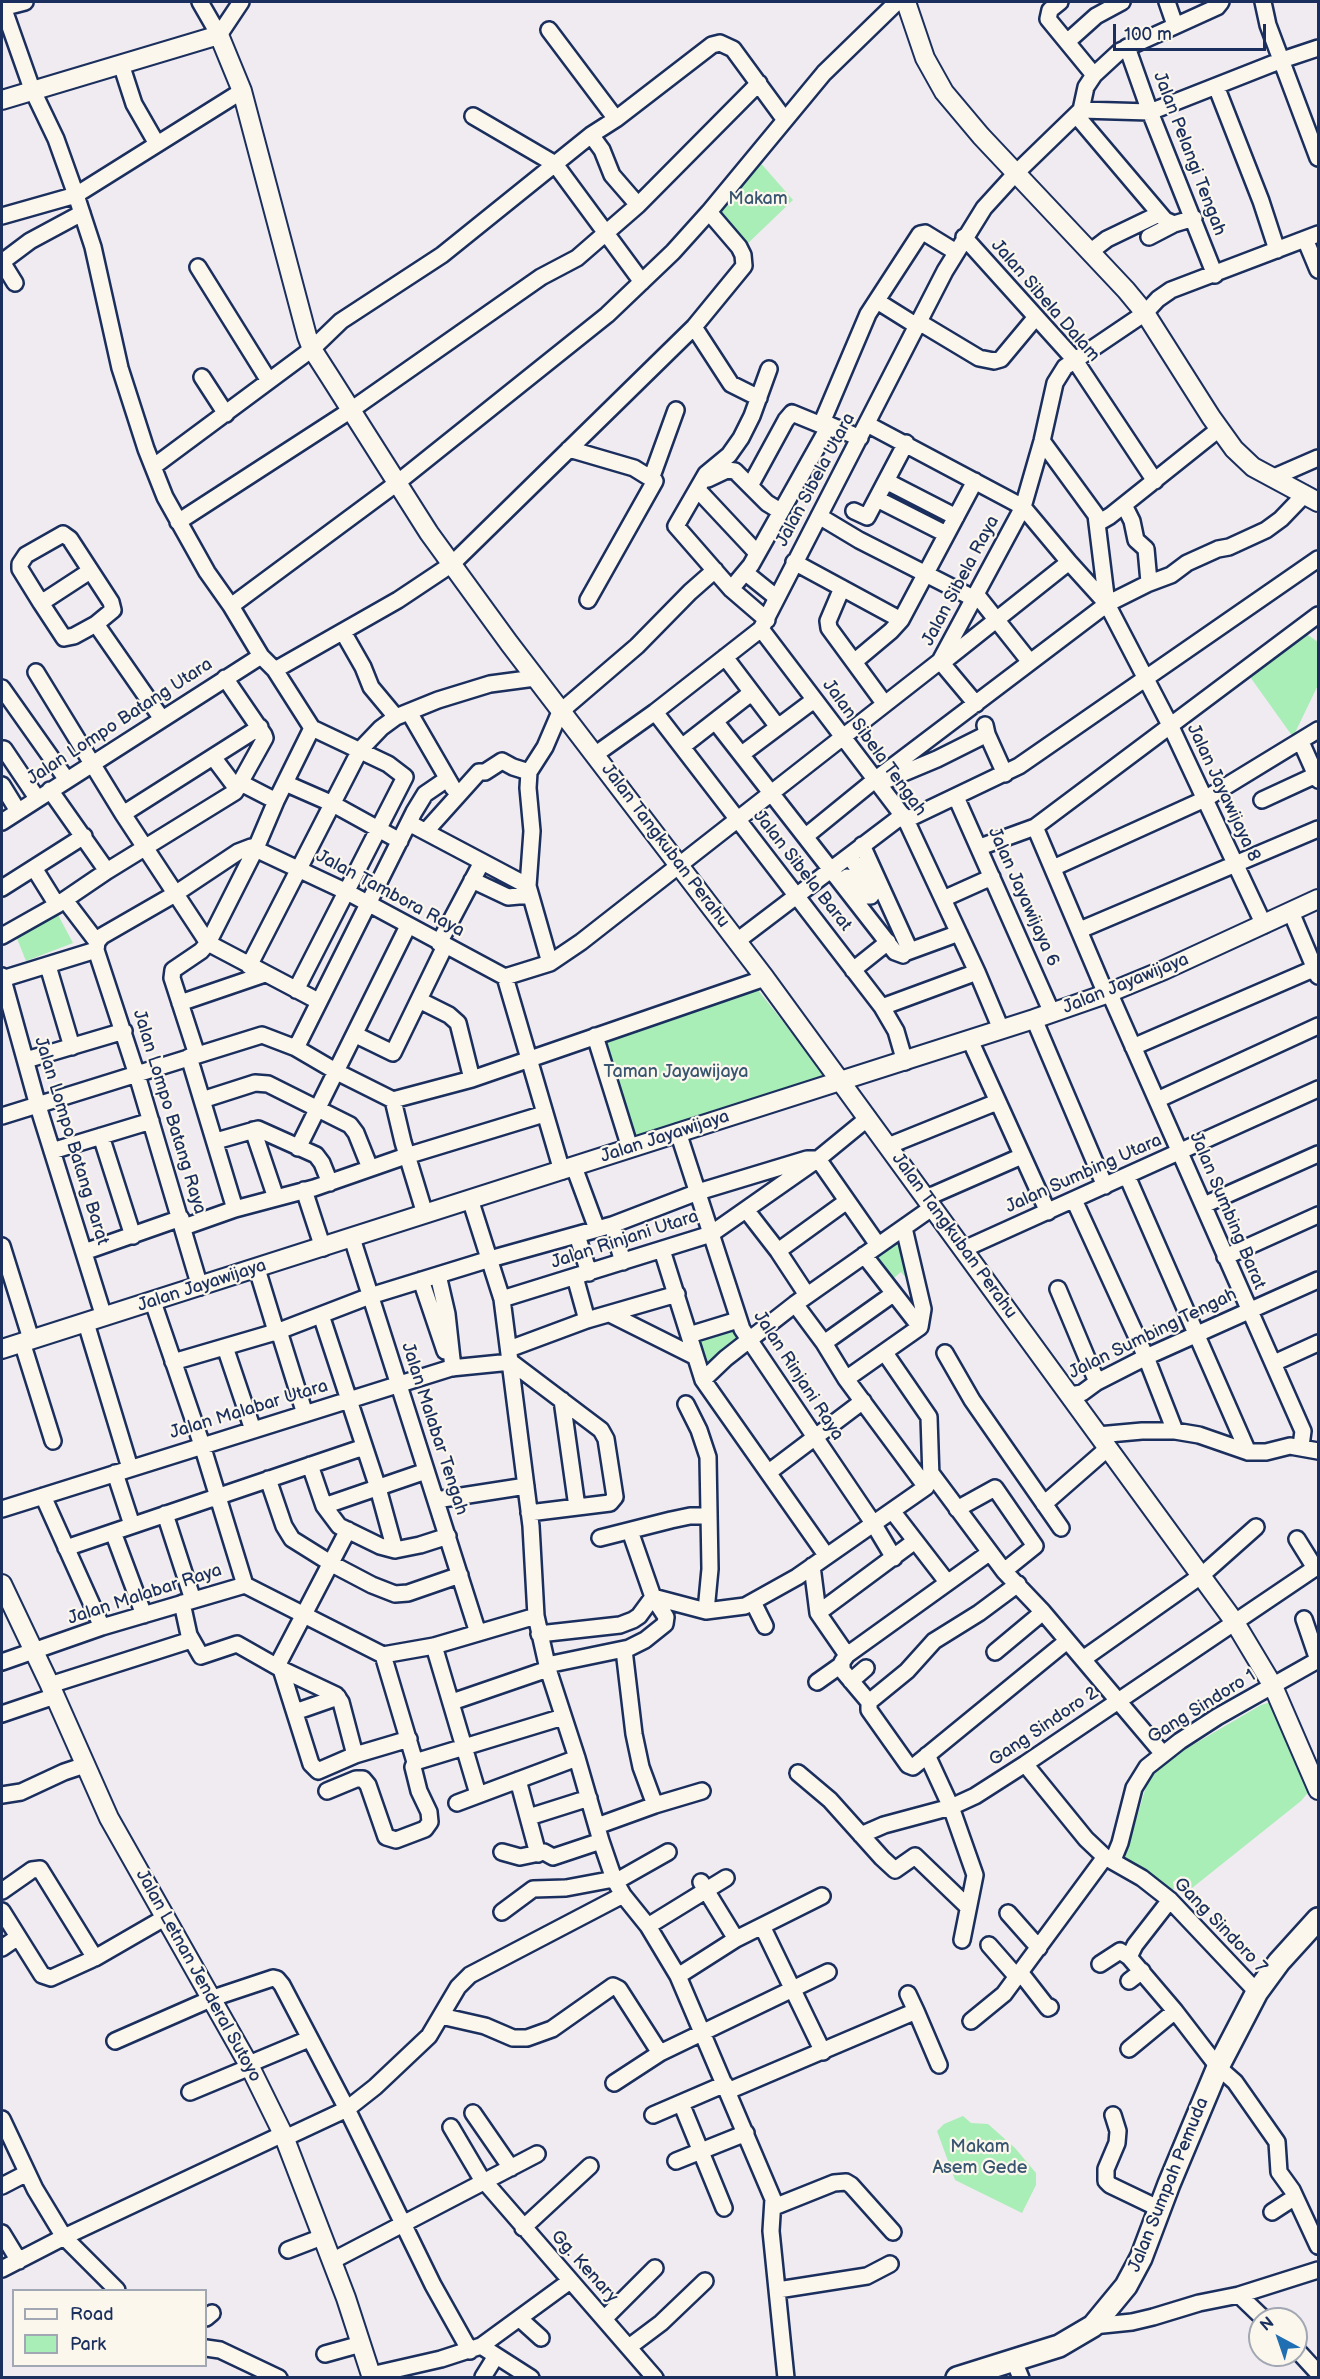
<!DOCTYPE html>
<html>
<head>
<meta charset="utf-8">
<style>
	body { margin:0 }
	#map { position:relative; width:1320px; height:2379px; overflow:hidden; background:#f0ebf0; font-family:"Balsamiq Sans",sans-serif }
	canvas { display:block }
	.frame { position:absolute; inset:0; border:3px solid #1b2f5e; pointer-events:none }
	.legend { position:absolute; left:12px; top:2289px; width:195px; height:78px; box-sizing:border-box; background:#fbf7ec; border:2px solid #a1a7b3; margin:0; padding:8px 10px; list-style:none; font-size:18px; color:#1b2f5e }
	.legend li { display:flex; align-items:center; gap:12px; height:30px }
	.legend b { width:30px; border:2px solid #a1a7b3 }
	.north { position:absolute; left:1248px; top:2307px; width:60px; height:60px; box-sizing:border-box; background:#fbf7ec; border:2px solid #a1a7b3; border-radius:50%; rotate:320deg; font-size:16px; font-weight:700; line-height:24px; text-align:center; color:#1b2f5e }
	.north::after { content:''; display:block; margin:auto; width:21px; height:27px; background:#1f6fb2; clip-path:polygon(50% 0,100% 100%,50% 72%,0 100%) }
	.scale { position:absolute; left:1113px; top:24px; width:153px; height:27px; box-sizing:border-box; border:3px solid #1b2f5e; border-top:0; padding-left:8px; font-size:18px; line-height:21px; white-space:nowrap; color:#1b2f5e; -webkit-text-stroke:4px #fbf7ec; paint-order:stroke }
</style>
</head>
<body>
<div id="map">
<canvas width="1320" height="2379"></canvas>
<div class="frame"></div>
<ul class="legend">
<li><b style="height:8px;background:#fbf7ec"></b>Road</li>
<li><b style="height:16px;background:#a9edb7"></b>Park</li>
</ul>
<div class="north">N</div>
<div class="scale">100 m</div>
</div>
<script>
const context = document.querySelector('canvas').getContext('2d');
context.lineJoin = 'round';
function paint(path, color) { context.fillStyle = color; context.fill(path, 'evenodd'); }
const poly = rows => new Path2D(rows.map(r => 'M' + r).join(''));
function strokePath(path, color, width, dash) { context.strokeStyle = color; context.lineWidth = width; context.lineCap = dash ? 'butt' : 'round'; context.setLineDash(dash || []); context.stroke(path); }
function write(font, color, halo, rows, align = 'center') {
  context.font = font + ' "Balsamiq Sans",sans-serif'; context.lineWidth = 4.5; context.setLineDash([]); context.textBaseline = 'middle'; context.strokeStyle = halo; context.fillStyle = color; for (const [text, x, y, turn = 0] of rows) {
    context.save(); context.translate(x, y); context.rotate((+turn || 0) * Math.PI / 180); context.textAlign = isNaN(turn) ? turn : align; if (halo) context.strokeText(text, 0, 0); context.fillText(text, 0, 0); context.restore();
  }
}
const green = poly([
	[758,160,793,200,743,248,711,212],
	[1302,631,1318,642,1318,685,1293,737,1248,674],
	[57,913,73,943,26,961,16,936],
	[758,990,829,1080,633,1143,599,1040],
	[902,1233,914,1287,901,1272,889,1282,868,1256],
	[737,1323,746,1341,704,1376,693,1337],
	[1271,1702,1310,1790,1301,1801,1192,1888,1181,1876,1173,1882,1174,1889,1167,1893,1124,1861,1147,1783,1157,1771,1184,1750,1261,1705],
	[963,2116,971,2123,988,2124,1015,2148,1036,2173,1036,2185,1022,2213,955,2180,937,2131,944,2124]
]);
const minor = poly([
	[200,2,219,35,241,2],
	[1060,2,1050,10,1048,19,1094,75],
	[1167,2,1175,25],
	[1263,2,1268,25,1318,158],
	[2,4,32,89,56,139,76,195,93,247,120,368,146,449,165,497,207,572,231,606,261,656,275,670,312,728,276,801,256,848,208,943,201,951,173,970,172,978,197,1055],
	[2,8,25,2],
	[549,30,616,119],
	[1067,42,1096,16,1122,2],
	[1127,47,1150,112,1215,275],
	[121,64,134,104,157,144],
	[1216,86,1261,201,1277,250],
	[1081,110,1086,87,1094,75,1120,51,1217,7,1221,2],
	[1076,115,1165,220,1174,224,1194,218],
	[473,116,555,164,642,282],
	[591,135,602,150,612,175,638,205],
	[2,216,76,195,242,91],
	[964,237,1074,359,1155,481],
	[1149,237,1174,224],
	[1305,239,1318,270],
	[1090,252,1107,239,1159,214],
	[198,267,269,381],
	[15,283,2,262,30,241,82,213],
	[877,301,917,326],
	[919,322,979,358,994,361,1001,359,1036,317],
	[694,327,731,384,759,398],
	[202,377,226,414],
	[867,424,1023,507,1069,562,1107,604,1171,727,1264,925],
	[860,438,825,423,823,420,868,314,920,234,925,233,956,252],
	[1042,441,1096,515,1107,604],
	[569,449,634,468,655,481,588,600],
	[153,467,312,349,341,321,442,255,591,135,616,119,712,45,720,43,733,49,785,120],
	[1272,478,1318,458],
	[651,479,676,410],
	[708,479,727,470,735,471,767,503,780,511],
	[886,481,956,517],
	[750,486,786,420,792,413,831,429],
	[698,490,757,553],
	[877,499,946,534],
	[854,511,867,517,906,443],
	[819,516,859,540,973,598],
	[178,522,351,410,541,277,577,258,638,205,759,83],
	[1098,523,1110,516,1219,429],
	[63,534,70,539,111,602,113,610,96,624,74,636,64,638,41,603,20,569,20,564,26,555,63,534],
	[794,562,901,620],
	[746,573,777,598],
	[1147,584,1171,575,1187,563,1218,549,1229,547,1266,530,1281,519,1305,494],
	[842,588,828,621,829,628,884,703],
	[731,589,751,565,828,428],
	[976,594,1030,662],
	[41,603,90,571],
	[231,606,397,483,607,315,673,252,709,212,824,73,897,2],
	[767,620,731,589,676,526,706,474,729,455,741,438,752,416,769,369],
	[96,624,162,719],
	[761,629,906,820,977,972,1001,1029],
	[343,632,363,667,371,687,396,717],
	[725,657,778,727],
	[940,661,976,704],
	[854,662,891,631,901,620,975,481],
	[942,663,1069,562],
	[275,670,398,600,452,564,694,327,744,266,743,255,739,247,709,212],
	[36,672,123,814,208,943,318,1001],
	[2,688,67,780],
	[409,712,453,788],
	[655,712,882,1007,896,1031,905,1062],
	[715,721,895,952,903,955,908,948,907,944,862,845],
	[985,725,987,734,1005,774],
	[1301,742,1318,780],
	[683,746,751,693],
	[4,749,37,798],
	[596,754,655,712,761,629,945,271,984,208,1015,174,1081,110,1150,112,1282,60,1318,48],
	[742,754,814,700],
	[213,757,237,789],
	[882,782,937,759,987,734],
	[241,783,276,801],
	[285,783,333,804,400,841],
	[2,785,18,811],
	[50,790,107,871],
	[956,797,1052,1013],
	[1262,800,1316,775],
	[123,814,260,727],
	[906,820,1019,766,1318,559],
	[2,822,261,656],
	[409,823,528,886,550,963],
	[1035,827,1106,994],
	[426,831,479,772,485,772,502,761,513,767,529,772],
	[806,836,876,779,1107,604,1147,584,1149,582,1146,549,1136,540,1132,521,1124,505],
	[980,847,1035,827,1318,615],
	[34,868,57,905],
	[1053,868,1205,799,1318,730],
	[847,877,866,896,871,896,867,881,849,856],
	[472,880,508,897,530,895],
	[528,886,532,831,528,788,529,772,545,747,560,712,637,646,690,592,715,570],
	[2,888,84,836],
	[943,899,992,877],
	[65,900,97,942],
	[1291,912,1318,976],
	[1080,930,1318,829],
	[2,936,57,905,107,871,235,792,265,738,264,735,225,678],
	[737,941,903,815],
	[439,943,482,862],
	[96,950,97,942,102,936,175,894,238,852,251,847,347,892,505,977],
	[96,950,137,1075,200,1287],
	[907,952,959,933],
	[48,966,72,1047],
	[249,966,360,750,381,728,396,717,438,700,490,684,535,678],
	[853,970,888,942],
	[2,976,38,1106,104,1317],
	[505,977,550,963,581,942,940,661,1023,507,1042,441,1055,383,1065,367,1145,313,1158,299,1171,290,1318,234],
	[505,977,562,1171],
	[2,979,96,950],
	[296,990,405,777,388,764,312,728],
	[1109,992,1303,1431,1301,1446],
	[419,1000,449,1015,458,1023,472,1079],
	[180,1003,265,974],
	[882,1007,977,972],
	[1034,1019,1105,1186],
	[356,1035,393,1053,445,946],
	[595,1036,630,1148],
	[970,1040,1048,1212],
	[1133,1047,1318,967],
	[296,1048,414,812,425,794,447,779],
	[189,1057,235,1209],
	[26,1060,124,1031],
	[202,1100,255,1083,268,1084,350,1125,356,1133,370,1168],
	[393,1100,472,1079,765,978],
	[393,1100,403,1142,425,1214],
	[1157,1100,1318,1026],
	[2,1116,262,1035,296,1048,337,1072,393,1100],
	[253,1130,276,1198],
	[678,1132,742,1329,873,1523,894,1558],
	[101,1136,133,1236],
	[216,1141,258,1129,316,1155,322,1163,330,1183],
	[888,1146,997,1102],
	[298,1148,408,926],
	[52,1151,151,1121],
	[574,1167,597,1229],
	[1127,1176,1248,1452],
	[304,1190,323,1248],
	[926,1198,1022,1156],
	[470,1199,502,1299,531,1526,536,1616,548,1669,577,1758,601,1841,614,1879,623,1895,648,1926,678,1976,773,2199,771,2231,786,2378],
	[1074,1200,1146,1357,1175,1431],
	[1204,1205,1318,1154],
	[747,1211,778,1251,807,1295],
	[612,1225,623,1262],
	[184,1227,235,1209,314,1188,403,1157,544,1114],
	[904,1228,923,1309,920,1327],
	[577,1235,589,1273],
	[352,1238,478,1633],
	[2,1246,31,1339],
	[964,1249,1318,1089],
	[662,1250,703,1380,826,1555],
	[778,1251,847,1201],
	[84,1252,181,1218],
	[864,1255,920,1327],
	[1225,1257,1318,1215],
	[257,1269,276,1331],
	[438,1275,447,1314,453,1368],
	[575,1277,587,1320],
	[421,1280,445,1351],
	[1058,1289,1097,1382],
	[502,1299,711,1234,818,1159,868,1118],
	[153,1302,202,1445,245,1585],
	[795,1304,824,1343,846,1379,926,1487],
	[610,1314,694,1356],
	[321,1315,378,1488,395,1550],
	[86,1323,130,1468],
	[279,1331,305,1414],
	[689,1335,738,1320],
	[22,1342,53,1441],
	[824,1343,893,1294],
	[225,1347,253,1430],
	[509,1349,587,1320,677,1294],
	[945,1353,972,1400,1061,1528],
	[173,1362,279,1331,370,1296,490,1259,612,1225,698,1192,807,1159,818,1159,878,1245],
	[1274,1363,1318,1343],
	[846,1379,920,1327],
	[703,1380,726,1358,795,1304,933,1207],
	[1070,1395,1082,1393,1097,1382,1146,1357,1318,1280],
	[562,1400,577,1507],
	[686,1404,699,1430,708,1457,710,1569,706,1611],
	[1098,1435,1142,1431,1175,1431,1199,1435,1248,1452,1266,1452,1290,1446,1318,1451],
	[310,1465,324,1506,339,1526,380,1546,395,1550,420,1545,448,1536],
	[769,1472,863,1401],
	[115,1473,132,1525],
	[931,1473,1004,1571,1043,1612,1163,1754],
	[268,1479,284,1526,292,1539,332,1564,372,1585,395,1594,408,1593,460,1575],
	[43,1496,102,1627],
	[436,1500,526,1486],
	[1044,1504,1108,1448],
	[324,1506,426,1471],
	[2,1509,451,1368,511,1362,601,1430,606,1439,615,1497,610,1503,529,1513],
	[957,1509,995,1488,1035,1546,1004,1571],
	[893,1512,947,1582],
	[165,1514,193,1600],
	[113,1532,144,1615],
	[600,1538,671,1520,690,1516,709,1516],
	[1297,1539,1315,1568],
	[66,1548,364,1447],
	[989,1553,847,1655,842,1662,842,1670,869,1702,869,1710,908,1765,913,1767,1067,1641],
	[812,1566,818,1613,847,1655],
	[753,1602,765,1626],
	[182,1603,189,1635,201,1656,237,1644,281,1669,336,1695,341,1702,355,1755],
	[818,1613,915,1541],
	[1304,1619,1318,1660],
	[539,1634,620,1625,633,1620,639,1616,653,1597,706,1611,745,1606,797,1577,926,1487,931,1478,929,1417,885,1353],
	[434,1646,478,1794],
	[995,1652,1043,1612],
	[383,1655,415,1762,563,1717],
	[1083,1659,1202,1575,1256,1527],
	[2,1662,102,1627,245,1585,383,1655,434,1646,536,1616],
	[547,1665,629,1648,645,1640,665,1624,666,1617,653,1597,630,1531],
	[277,1666,348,1530],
	[281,1669,311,1764,318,1771,355,1755,409,1739],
	[851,1681,866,1668],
	[817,1682,841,1665],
	[50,1685,191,1640],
	[452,1702,548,1669],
	[869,1702,907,1671,934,1641,979,1613,1018,1584],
	[295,1712,338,1697],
	[2,1714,55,1696],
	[927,1755,951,1807,975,1875,962,1940],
	[1025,1764,1086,1839,1105,1857,1142,1878,1170,1900,1257,1992],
	[798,1773,830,1800,882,1858,895,1870,915,1856,967,1906],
	[518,1780,538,1854],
	[327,1791,356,1779,363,1779,368,1785,386,1837,396,1840,425,1829,430,1822,429,1812,419,1791,413,1767,415,1762],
	[2,1795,21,1792,64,1772,85,1765],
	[457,1803,577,1758],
	[655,1805,702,1791],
	[529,1817,589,1798],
	[597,1826,655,1805,641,1767,634,1734,624,1650],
	[861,1835,884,1825,951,1807,975,1796,1025,1764,1318,1566],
	[502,1852,520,1857,544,1852,553,1857,601,1841],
	[1113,1860,1120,1843,1134,1788,1147,1767,1180,1741,1217,1717,1318,1660],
	[615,1882,668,1852],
	[701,1882,736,1939],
	[2,1891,32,1870,40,1869,95,1958],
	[2,1911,42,1975,51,1978,95,1958,166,1917],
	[502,1912,533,1889,566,1888,614,1879],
	[1008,1913,1039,1948],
	[648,1926,726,1878],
	[762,1926,823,2052],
	[989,1945,1017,1977],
	[2,1948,18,1937],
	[1129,1957,1135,1945,1170,1900],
	[1100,1964,1120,1951,1129,1957,1175,2011,1218,2067,1235,2082,1277,2142,1279,2172,1292,2190,1318,2246],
	[1020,1972,1048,2008,1050,2007],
	[678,1976,736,1939,822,1896],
	[1129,1981,1142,1971],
	[908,1994,916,2011],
	[441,2016,485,2026,513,2038,527,2038,552,2029,613,1986,619,1989,660,2053],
	[971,2021,1004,1994,1105,1857],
	[115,2041,213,1998,273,1978,277,1979,282,1985,347,2109,433,2285,470,2351],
	[1129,2049,1175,2011],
	[249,2064,304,2041],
	[614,2083,660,2053,828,1972],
	[728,2091,916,2011,939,2065],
	[190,2092,250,2067],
	[681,2103,724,2208],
	[473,2113,511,2168],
	[653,2115,725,2084],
	[1113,2115,1118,2131,1117,2143,1106,2169,1106,2181,1110,2185,1160,2209],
	[2,2119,35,2189,64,2237,117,2290],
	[451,2127,484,2183],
	[285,2138,347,2109,375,2087,429,2036,458,1987,470,1975,623,1895],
	[676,2161,746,2133],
	[485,2182,655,2378],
	[2,2186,27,2173],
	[774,2207,834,2183,846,2182,851,2185,893,2232],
	[1272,2212,1295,2197],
	[523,2228,590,2166],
	[2,2233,19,2261],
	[288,2250,322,2237],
	[332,2261,537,2154],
	[2,2269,64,2237,283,2134],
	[778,2290,867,2276,890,2264],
	[1239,2295,1264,2319],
	[206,2318,212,2313],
	[605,2318,655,2268],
	[520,2319,541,2338],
	[1093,2326,1132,2322,1153,2317,1199,2303,1239,2295,1318,2270],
	[481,2346,531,2378],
	[629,2347,661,2323,705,2281],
	[206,2348,220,2350,279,2378],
	[1296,2349,1318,2373],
	[325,2354,361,2344],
	[1014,2361,1021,2378],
	[371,2375,441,2359,481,2346,570,2281],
	[483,2377,496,2356]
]);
const major = poly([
	[906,2,925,58,944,92,981,136,1126,290,1145,313,1211,417,1234,449,1253,467,1318,502],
	[2,100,219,35,242,91,307,336,312,349,330,377,429,533,509,643,765,978,1234,1621,1273,1686,1318,1790],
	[2,1349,1034,1019,1106,994,1164,970,1318,899],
	[2,1584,50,1685,109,1818,250,2067,283,2134,346,2298,372,2378]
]);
const highway = poly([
	[957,2378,1059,2346,1093,2326,1126,2286,1141,2258,1169,2184,1218,2067,1257,1992,1279,1962,1318,1919]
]);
const streetNames = [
	["Jalan Pelangi Tengah",1189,154,69],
	["Jalan Sibela Dalam",1045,301,49],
	["Jalan Sibela Utara",816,480,-62],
	["Jalan Sibela Raya",961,581,-62],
	["Jalan Lompo Batang Utara",120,722,-33],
	["Jalan Sibela Tengah",874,748,54],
	["Jalan Jayawijaya 8",1223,793,65],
	["Jalan Tangkuban Perahu",665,846,53],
	["Jalan Sibela Barat",802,871,52],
	["Jalan Tambora Raya",390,894,28],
	["Jalan Jayawijaya 6",1023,897,66],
	["Jalan Jayawijaya",1126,984,-22],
	["Jalan Lompo Batang Raya",169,1112,73],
	["Jalan Jayawijaya",665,1137,-18],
	["Jalan Lompo Batang Barat",71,1141,73],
	["Jalan Sumbing Utara",1084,1174,-24],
	["Jalan Sumbing Barat",1227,1211,67],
	["Jalan Tangkuban Perahu",954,1236,54],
	["Jalan Rinjani Utara",625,1240,-18],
	["Jalan Jayawijaya",202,1286,-18],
	["Jalan Sumbing Tengah",1153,1334,-26],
	["Jalan Rinjani Raya",798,1376,57],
	["Jalan Malabar Utara",249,1410,-17],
	["Jalan Malabar Tengah",434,1429,72],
	["Jalan Malabar Raya",145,1595,-18],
	["Gang Sindoro 1",1202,1707,-32],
	["Gang Sindoro 2",1044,1727,-34],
	["Gang Sindoro 7",1220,1926,46],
	["Jalan Letnan Jenderal Sutoyo",198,1976,61],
	["Jalan Sumpah Pemuda",1169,2185,-68],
	["Gg. Kenary",584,2267,48]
];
const parkNames = [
	["Makam",758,199],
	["Taman Jayawijaya",676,1072],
	["Makam",980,2147],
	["Asem Gede",980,2168]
];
paint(green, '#a9edb7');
strokePath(minor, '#1b2f5e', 20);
strokePath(major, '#1b2f5e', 22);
strokePath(highway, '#1b2f5e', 26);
strokePath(minor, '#fbf7ec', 15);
strokePath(major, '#fbf7ec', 18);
strokePath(highway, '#fbf7ec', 21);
write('18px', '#1b2f5e', '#fbf7ec', streetNames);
write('18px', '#375570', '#fbf7ec', parkNames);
</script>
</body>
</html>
